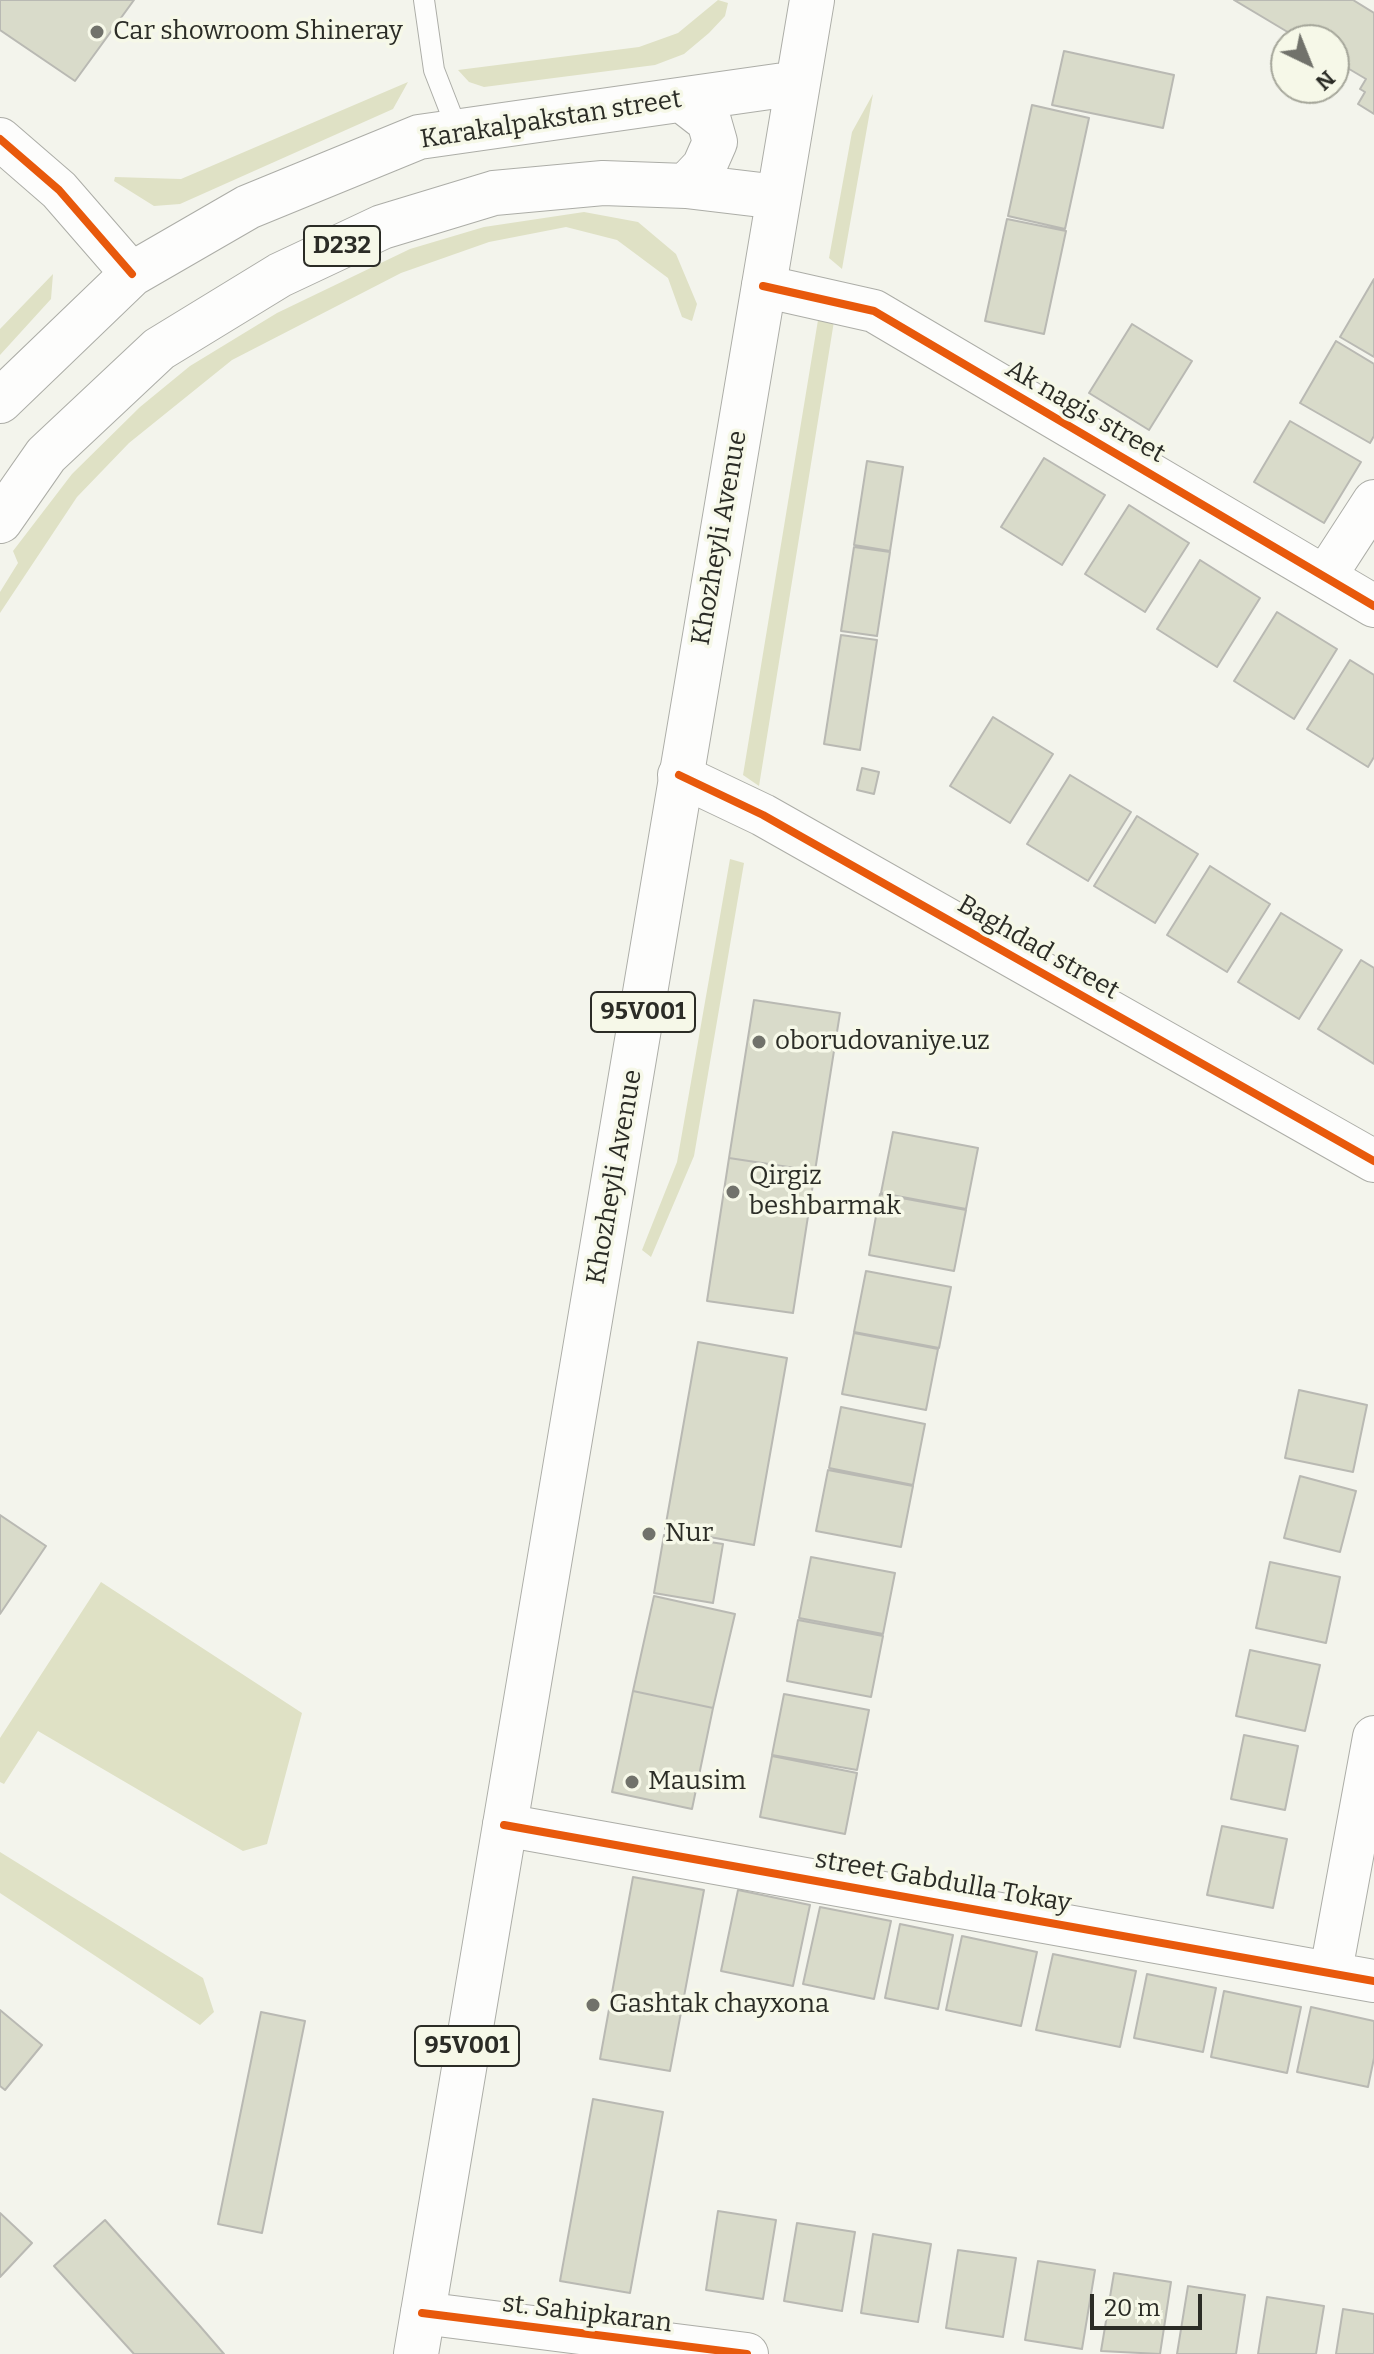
<!DOCTYPE html>
<html>
<head>
<meta charset="utf-8">
<style>
	body { margin:0 }
	#map { position:relative; width:1374px; height:2354px; overflow:hidden; background:#f3f4ec; font-family:Bitter,serif }
	canvas { display:block }
	.north { position:absolute; left:1270px; top:24px; width:80px; height:80px; box-sizing:border-box; background:#f6f8e8; border:2px solid #a5a69a; border-radius:50%; rotate:137deg; font-size:22px; font-weight:700; line-height:32px; text-align:center; color:#2b2c26 }
	.north::after { content:''; display:block; margin:auto; width:28px; height:36px; background:#71726b; clip-path:polygon(50% 0,100% 100%,50% 72%,0 100%) }
	.scale { position:absolute; left:1090px; top:2294px; width:112px; height:36px; box-sizing:border-box; border:4px solid #2b2c26; border-top:0; padding-left:10px; font-size:24px; line-height:28px; white-space:nowrap; color:#2b2c26; -webkit-text-stroke:6px #f6f8e8; paint-order:stroke }
</style>
</head>
<body>
<div id="map">
<canvas width="1374" height="2354"></canvas>
<div class="north">N</div>
<div class="scale">20 m</div>
</div>
<script>
const context = document.querySelector('canvas').getContext('2d');
context.lineJoin = 'round';
function paint(path, color) { context.fillStyle = color; context.fill(path, 'evenodd'); }
const poly = rows => new Path2D(rows.map(r => 'M' + r).join(''));
function strokePath(path, color, width, dash) { context.strokeStyle = color; context.lineWidth = width; context.lineCap = dash ? 'butt' : 'round'; context.setLineDash(dash || []); context.stroke(path); }
function write(font, color, halo, rows, align = 'center') {
  context.font = font + ' Bitter,serif'; context.lineWidth = 7; context.setLineDash([]); context.textBaseline = 'middle'; context.strokeStyle = halo; context.fillStyle = color; for (const [text, x, y, turn = 0] of rows) {
    context.save(); context.translate(x, y); context.rotate((+turn || 0) * Math.PI / 180); context.textAlign = isNaN(turn) ? turn : align; if (halo) context.strokeText(text, 0, 0); context.fillText(text, 0, 0); context.restore();
  }
}
const green = poly([
	[718,0,728,3,725,16,709,33,684,54,655,65,484,87,469,82,458,70,639,47,678,33],
	[408,82,393,109,180,204,154,206,114,181,115,177,181,179],
	[873,94,842,269,829,258,852,132],
	[584,212,638,222,676,254,697,304,692,321,682,317,668,278,617,240,566,227,489,242,401,273,232,360,129,443,77,497,0,613,0,592,18,563,13,551,72,474,140,407,190,366,277,313,410,249,484,227],
	[53,274,51,299,0,355,0,329],
	[819,314,835,315,759,786,743,775],
	[730,859,744,863,694,1156,651,1257,642,1250,677,1162],
	[101,1582,302,1713,267,1844,243,1851,38,1731,4,1784,0,1782,0,1738],
	[0,1852,203,1978,214,2012,200,2025,0,1893]
]);
const building = poly([
	[0,0,134,0,75,81,0,30,0,0],
	[1234,0,1353,0,1374,13,1374,114,1358,104,1365,92,1360,89,1366,79,1334,60,1334,40,1301,40,1234,0],
	[1064,51,1174,75,1163,128,1052,105,1064,51],
	[1032,105,1089,118,1065,229,1008,216,1032,105],
	[1007,219,1066,231,1044,334,985,321,1007,219],
	[1374,279,1374,357,1340,337,1374,279],
	[1132,324,1192,361,1149,430,1089,393,1132,324],
	[1336,341,1374,364,1374,436,1370,443,1300,403,1336,341],
	[1290,421,1361,462,1324,523,1254,482,1290,421],
	[1044,458,1105,495,1062,565,1001,527,1044,458],
	[867,461,903,467,890,551,854,545,867,461],
	[1129,505,1189,543,1145,612,1085,574,1129,505],
	[854,547,890,552,877,636,841,631,854,547],
	[1200,560,1260,598,1217,667,1157,629,1200,560],
	[1277,612,1337,649,1294,719,1234,681,1277,612],
	[841,635,877,640,860,750,824,744,841,635],
	[1350,660,1374,675,1374,757,1368,767,1307,729,1350,660],
	[993,717,1053,754,1010,823,950,786,993,717],
	[862,768,879,772,874,794,857,790,862,768],
	[1070,775,1131,812,1088,881,1027,844,1070,775],
	[1137,816,1198,854,1155,923,1094,886,1137,816],
	[1210,866,1270,904,1227,972,1167,935,1210,866],
	[1281,913,1342,950,1299,1019,1238,982,1281,913],
	[1361,960,1374,968,1374,1064,1318,1029,1361,960],
	[754,1000,840,1013,815,1171,729,1158,754,1000],
	[893,1132,978,1148,966,1209,881,1193,893,1132],
	[729,1158,815,1171,793,1313,707,1301,729,1158],
	[880,1194,966,1210,954,1271,869,1255,880,1194],
	[866,1271,951,1287,939,1348,854,1332,866,1271],
	[854,1333,938,1349,926,1410,842,1394,854,1333],
	[698,1342,787,1358,754,1545,665,1529,698,1342],
	[1299,1390,1367,1405,1353,1472,1285,1458,1299,1390],
	[841,1407,925,1424,913,1485,829,1468,841,1407],
	[828,1470,913,1486,901,1547,816,1531,828,1470],
	[1300,1476,1356,1491,1340,1552,1284,1538,1300,1476],
	[0,1515,46,1546,0,1614,0,1515],
	[664,1535,723,1544,713,1603,654,1593,664,1535],
	[811,1557,895,1573,883,1634,799,1618,811,1557],
	[1270,1562,1340,1577,1326,1643,1256,1628,1270,1562],
	[654,1596,735,1614,713,1708,633,1691,654,1596],
	[798,1620,883,1636,871,1697,787,1681,798,1620],
	[1250,1650,1320,1665,1305,1731,1236,1716,1250,1650],
	[633,1691,713,1708,692,1809,612,1792,633,1691],
	[784,1694,869,1710,857,1770,772,1755,784,1694],
	[1244,1735,1298,1746,1285,1810,1231,1799,1244,1735],
	[772,1756,857,1773,845,1834,760,1817,772,1756],
	[1222,1826,1287,1839,1273,1908,1207,1895,1222,1826],
	[633,1877,704,1890,670,2071,600,2059,633,1877],
	[738,1890,810,1905,793,1986,721,1971,738,1890],
	[820,1907,891,1921,874,1999,803,1984,820,1907],
	[900,1924,953,1935,938,2009,885,1998,900,1924],
	[962,1936,1037,1952,1021,2026,946,2010,962,1936],
	[1053,1954,1136,1971,1120,2047,1036,2030,1053,1954],
	[1147,1974,1216,1988,1203,2052,1134,2038,1147,1974],
	[1224,1991,1301,2007,1287,2073,1211,2057,1224,1991],
	[1311,2007,1374,2021,1374,2058,1368,2087,1297,2072,1311,2007],
	[0,2010,42,2045,5,2090,0,2086,0,2010],
	[261,2012,305,2021,262,2233,218,2224,261,2012],
	[593,2099,663,2112,630,2293,560,2281,593,2099],
	[718,2211,776,2220,763,2299,706,2290,718,2211],
	[0,2213,32,2243,0,2277,0,2213],
	[105,2220,199,2325,224,2354,134,2354,54,2266,105,2220],
	[797,2223,855,2232,842,2311,784,2301,797,2223],
	[873,2234,931,2244,918,2322,861,2313,873,2234],
	[958,2250,1016,2258,1003,2337,946,2328,958,2250],
	[1038,2261,1095,2270,1082,2349,1025,2340,1038,2261],
	[1114,2273,1171,2282,1160,2354,1101,2351,1114,2273],
	[1188,2286,1245,2295,1236,2354,1177,2354,1188,2286],
	[1267,2297,1324,2306,1316,2354,1258,2354,1267,2297],
	[1343,2309,1374,2314,1374,2354,1336,2354,1343,2309]
]);
const service = poly([
	[424,0,434,70,457,129]
]);
const minor = poly([
	[0,139,59,190,132,274],
	[763,286,874,311,1374,606],
	[1326,575,1374,501],
	[679,775,763,815,1374,1161],
	[504,1825,1374,1981],
	[1331,1971,1374,1737],
	[422,2313,747,2354]
]);
const primary = poly([
	[682,100,709,121,715,142,704,167,686,186],
	[0,401,132,274,248,207,419,137,798,83],
	[0,521,46,455,159,349,280,275,382,227,494,193,603,183,686,186,778,197],
	[416,2354,812,0]
]);
const cycleway = poly([
	[0,139,59,190,132,274],
	[763,286,874,311,1374,606],
	[679,775,763,815,1374,1161],
	[504,1825,1374,1981],
	[422,2313,747,2354]
]);
const markers = [
	[97,32,8,"#71726b"],
	[759,1042,8,"#71726b"],
	[733,1192,8,"#71726b"],
	[649,1534,8,"#71726b"],
	[632,1782,8,"#71726b"],
	[593,2005,8,"#71726b"]
];
const shields = [
	[342,246,76],
	[643,1012,104],
	[467,2046,104]
];
const shieldNames = [
	["D232",342,246],
	["95V001",643,1012],
	["95V001",467,2046]
];
const poiNames = [
	["Car showroom Shineray",113,32],
	["oborudovaniye.uz",775,1042],
	["Qirgiz",749,1177],
	["beshbarmak",749,1207],
	["Nur",665,1534],
	["Mausim",648,1782],
	["Gashtak chayxona",609,2005]
];
const streetNames = [
	["Karakalpakstan street",551,120,-9],
	["Ak nagis street",1085,412,30],
	["Khozheyli Avenue",720,538,-80],
	["Baghdad street",1038,948,30],
	["Khozheyli Avenue",615,1177,-80],
	["street Gabdulla Tokay",943,1882,10],
	["st. Sahipkaran",587,2314,7]
];
paint(green, '#dfe1c5');
paint(building, '#d9dbca');
strokePath(building, '#b9b9b3', 2);
strokePath(service, '#acada7', 22);
strokePath(minor, '#acada7', 44);
strokePath(primary, '#acada7', 46);
strokePath(service, '#fdfdfc', 20);
strokePath(minor, '#fdfdfc', 42);
strokePath(primary, '#fdfdfc', 44);
strokePath(cycleway, '#e8590c', 8);
for (const [x, y, r, color] of markers) { const dot = new Path2D(); dot.arc(x, y, r, 0, 2 * Math.PI); context.fillStyle = color; context.fill(dot); strokePath(dot, '#f6f8e8', 3); }
for (const [x, y, w] of shields) { const box = new Path2D(); box.roundRect(x - w / 2, y - 20, w, 40, 6); context.fillStyle = '#f6f8e8'; context.fill(box); strokePath(box, '#2b2c26', 2); }
write('bold 24px', '#2b2c26', null, shieldNames);
write('26px', '#2b2c26', '#f6f8e8', poiNames, 'left');
write('26px', '#2b2c26', '#f6f8e8', streetNames);
</script>
</body>
</html>
